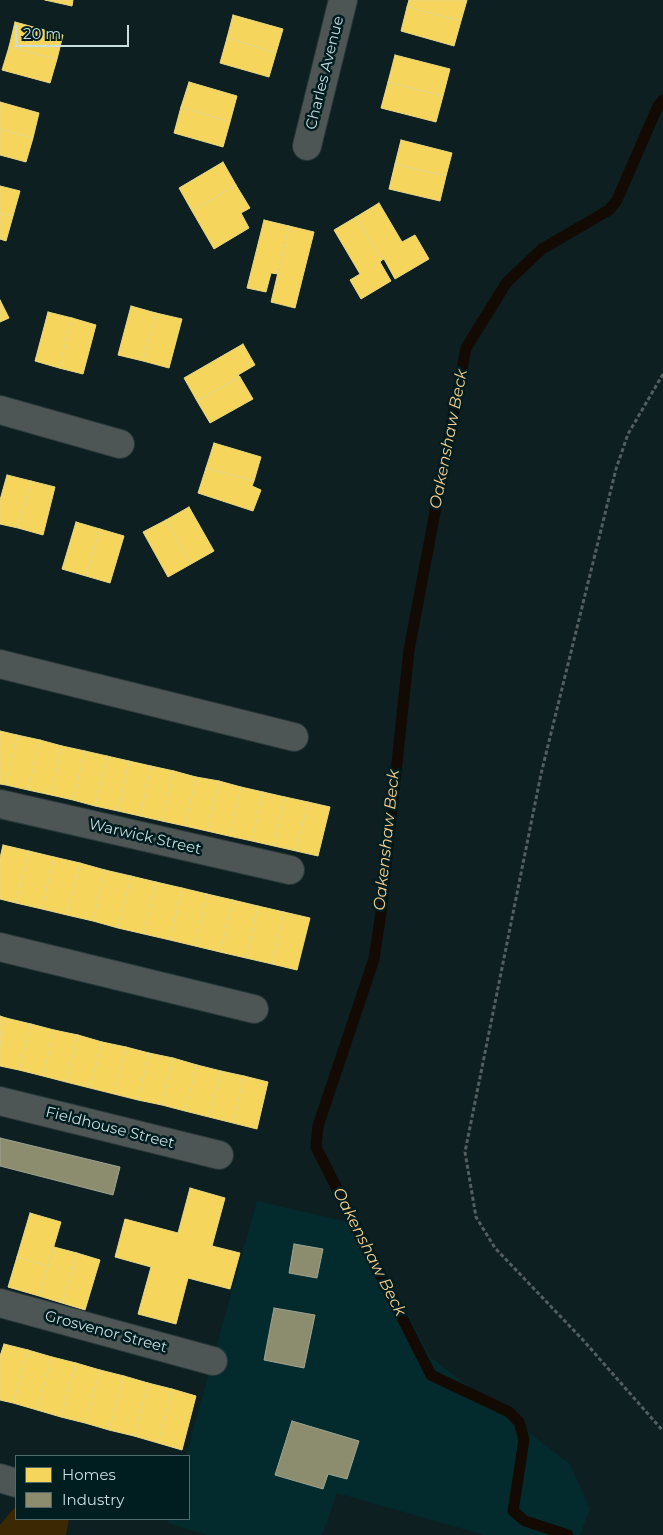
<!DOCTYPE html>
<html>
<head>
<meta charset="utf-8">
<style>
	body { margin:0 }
	#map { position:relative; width:663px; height:1535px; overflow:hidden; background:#0d1f21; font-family:Montserrat,sans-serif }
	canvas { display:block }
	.legend { position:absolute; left:15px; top:1455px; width:175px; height:65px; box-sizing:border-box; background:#001d20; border:1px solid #506a6c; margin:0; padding:6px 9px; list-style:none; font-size:15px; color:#c8dedf }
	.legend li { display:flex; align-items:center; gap:10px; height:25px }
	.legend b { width:25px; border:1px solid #506a6c }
	.scale { position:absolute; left:15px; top:25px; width:114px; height:22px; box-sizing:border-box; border:2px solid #c8dedf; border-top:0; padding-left:6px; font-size:15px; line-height:18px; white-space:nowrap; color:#c8dedf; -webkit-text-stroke:4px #001d20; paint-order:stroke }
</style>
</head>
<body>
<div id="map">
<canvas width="663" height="1535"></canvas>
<ul class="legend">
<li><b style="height:14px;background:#f6d55c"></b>Homes</li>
<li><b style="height:14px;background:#8c8c6e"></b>Industry</li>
</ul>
<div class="scale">20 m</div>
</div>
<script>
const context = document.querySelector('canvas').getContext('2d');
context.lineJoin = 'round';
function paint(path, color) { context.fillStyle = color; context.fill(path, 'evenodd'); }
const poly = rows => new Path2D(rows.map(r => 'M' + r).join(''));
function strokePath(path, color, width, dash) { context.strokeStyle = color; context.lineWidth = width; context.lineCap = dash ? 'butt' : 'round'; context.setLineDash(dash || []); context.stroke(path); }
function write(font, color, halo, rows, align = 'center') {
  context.font = font + ' Montserrat,sans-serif'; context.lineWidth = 5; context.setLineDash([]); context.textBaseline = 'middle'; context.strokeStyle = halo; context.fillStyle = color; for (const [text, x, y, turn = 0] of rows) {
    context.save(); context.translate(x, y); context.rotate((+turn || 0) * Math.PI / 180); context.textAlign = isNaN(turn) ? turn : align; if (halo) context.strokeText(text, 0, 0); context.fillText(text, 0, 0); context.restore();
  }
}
const built = poly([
	[257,1201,361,1225,430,1357,570,1464,590,1509,580,1535,484,1535,337,1493,322,1535,207,1535,168,1523,169,1519,189,1519,189,1456,186,1456]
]);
const green = poly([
	[16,1506,16,1519,69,1519,66,1535,0,1535,0,1525]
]);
const homes = poly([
	[45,0,73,0,72,6,45,0],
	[409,0,467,0,461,21,407,7,409,0],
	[407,7,461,21,454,46,401,31,407,7],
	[233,15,283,29,276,53,227,38,233,15],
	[15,22,63,35,57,59,9,47,15,22],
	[227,38,276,53,269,77,220,63,227,38],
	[9,47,57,59,50,83,2,70,9,47],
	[395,55,450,69,443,96,388,82,395,55],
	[189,82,237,96,230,122,181,107,189,82],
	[388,82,443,96,436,122,381,108,388,82],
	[0,102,39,113,33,138,0,129,0,102],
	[181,107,230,122,223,147,174,133,181,107],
	[0,129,33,138,26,162,0,155,0,129],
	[401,140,452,153,446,176,395,164,401,140],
	[223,162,236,185,192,211,179,188,223,162],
	[395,164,446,176,440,201,389,189,395,164],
	[236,185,250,208,241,213,249,228,214,249,192,211,236,185],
	[0,186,20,191,13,216,0,213,0,186],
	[379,203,402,242,415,235,429,259,395,279,384,259,382,260,356,217,379,203],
	[0,213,13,216,6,241,0,239,0,213],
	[356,217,382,260,380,262,391,281,361,299,350,280,360,274,334,230,356,217],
	[264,220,289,226,278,274,271,273,266,292,247,288,264,220],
	[289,226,314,232,295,308,271,302,289,226],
	[0,300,9,318,0,322,0,300],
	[131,306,156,313,143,361,118,355,131,306],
	[48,312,72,318,59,368,35,361,48,312],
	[156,313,182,319,169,368,143,361,156,313],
	[72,318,96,325,83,374,59,368,72,318],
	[243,344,255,365,238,375,240,377,197,401,184,378,243,344],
	[240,377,253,399,210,423,197,401,240,377],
	[214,443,261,457,254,481,206,468,214,443],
	[206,468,254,481,252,486,261,490,253,511,198,493,206,468],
	[7,475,31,481,18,528,0,524,0,500,7,475],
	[31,481,55,487,43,535,18,528,31,481],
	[189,507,214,551,191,564,166,520,189,507],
	[166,520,191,564,168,577,143,532,166,520],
	[76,522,100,529,86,576,62,569,76,522],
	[100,529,124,536,110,583,86,576,100,529],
	[0,731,17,735,6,785,0,784,0,731],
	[17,735,40,740,28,790,6,785,17,735],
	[40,740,62,746,51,795,28,790,40,740],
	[62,746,85,751,73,800,51,795,62,746],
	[85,751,107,756,95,806,73,800,85,751],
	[107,756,129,761,118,811,95,806,107,756],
	[129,761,151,766,140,816,118,811,129,761],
	[151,766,174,771,162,821,140,816,151,766],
	[174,771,196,777,185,826,162,821,174,771],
	[196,777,219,781,207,831,185,826,196,777],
	[219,781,241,787,229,836,207,831,219,781],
	[241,787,263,792,252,841,229,836,241,787],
	[263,792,285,797,274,846,252,841,263,792],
	[285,797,308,802,296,851,274,846,285,797],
	[308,802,330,807,318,856,296,851,308,802],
	[3,845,29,851,16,903,0,899,0,858,3,845],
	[29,851,54,857,42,909,16,903,29,851],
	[54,857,80,863,67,915,42,909,54,857],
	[80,863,105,870,93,921,67,915,80,863],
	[105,870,131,876,118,928,93,921,105,870],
	[131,876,156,882,144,934,118,928,131,876],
	[156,882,182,888,170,940,144,934,156,882],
	[182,888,207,894,195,946,170,940,182,888],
	[207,894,233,900,220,952,195,946,207,894],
	[233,900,258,906,246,958,220,952,233,900],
	[258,906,284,912,272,964,246,958,258,906],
	[284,912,310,918,297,970,272,964,284,912],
	[0,1016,6,1018,0,1044,0,1016],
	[6,1018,31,1024,19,1070,0,1066,0,1044,6,1018],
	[31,1024,54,1030,43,1076,19,1070,31,1024],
	[54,1030,78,1035,66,1082,43,1076,54,1030],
	[78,1035,102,1042,90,1088,66,1082,78,1035],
	[102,1042,126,1047,114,1094,90,1088,102,1042],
	[126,1047,149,1053,138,1100,114,1094,126,1047],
	[149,1053,173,1058,162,1105,138,1100,149,1053],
	[173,1058,197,1065,185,1111,162,1105,173,1058],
	[197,1065,221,1071,209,1117,185,1111,197,1065],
	[221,1071,244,1076,233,1123,209,1117,221,1071],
	[244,1076,268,1082,257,1129,233,1123,244,1076],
	[190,1188,225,1198,212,1246,240,1253,230,1289,188,1278,176,1324,138,1314,151,1267,115,1257,125,1219,178,1233,190,1188],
	[30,1213,61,1222,48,1266,17,1257,30,1213],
	[54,1247,77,1253,62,1303,39,1296,54,1247],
	[77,1253,100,1260,85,1310,62,1303,77,1253],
	[17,1257,48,1266,39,1296,8,1287,17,1257],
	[4,1344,28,1350,13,1403,0,1400,0,1356,4,1344],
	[28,1350,52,1357,37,1410,13,1403,28,1350],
	[52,1357,76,1363,61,1417,37,1410,52,1357],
	[76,1363,100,1370,85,1423,61,1417,76,1363],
	[100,1370,124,1376,109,1430,85,1423,100,1370],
	[124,1376,148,1383,134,1436,109,1430,124,1376],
	[148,1383,172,1389,158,1443,134,1436,148,1383],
	[172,1389,196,1396,182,1450,158,1443,172,1389]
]);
const industry = poly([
	[0,1138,120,1167,113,1195,0,1166,0,1138],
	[294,1244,323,1249,317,1278,289,1273,294,1244],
	[274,1308,315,1315,304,1368,264,1360,274,1308],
	[292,1421,359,1441,347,1479,328,1474,323,1489,275,1475,292,1421]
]);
const stream = poly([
	[568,1535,525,1521,513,1511,524,1440,519,1422,509,1412,431,1375,316,1147,318,1126,374,959,381,913,409,650,466,348,507,282,542,249,609,210,617,200,658,106,663,100]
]);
const path = poly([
	[663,374,628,434,616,469,541,774,465,1152,476,1217,495,1248,583,1340,663,1431]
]);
const minor = poly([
	[307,146,343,0],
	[0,410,120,444],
	[0,664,294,737],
	[0,804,290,870],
	[0,947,254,1009],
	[0,1101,219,1155],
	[0,1303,213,1361],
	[0,1478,16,1483]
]);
const streetNames = [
	["Charles Avenue",325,73,-76],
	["Warwick Street",145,837,13],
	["Fieldhouse Street",110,1128,14],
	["Grosvenor Street",106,1332,15]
];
const waterNames = [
	["Oakenshaw Beck",449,439,-79],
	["Oakenshaw Beck",387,840,-84],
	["Oakenshaw Beck",369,1252,63]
];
paint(built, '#032b2e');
paint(green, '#3c2904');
paint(homes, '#f6d55c');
strokePath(homes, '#e8d883', 1);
paint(industry, '#8c8c6e');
strokePath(industry, '#9ea590', 1);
strokePath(stream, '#120a03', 11);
strokePath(minor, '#29383a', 30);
strokePath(path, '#545e5e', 3, [4, 2.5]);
strokePath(minor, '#4d5555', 28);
write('15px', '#c8dedf', '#001d20', streetNames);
write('italic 16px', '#f7cd8c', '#001d20', waterNames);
</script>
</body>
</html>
